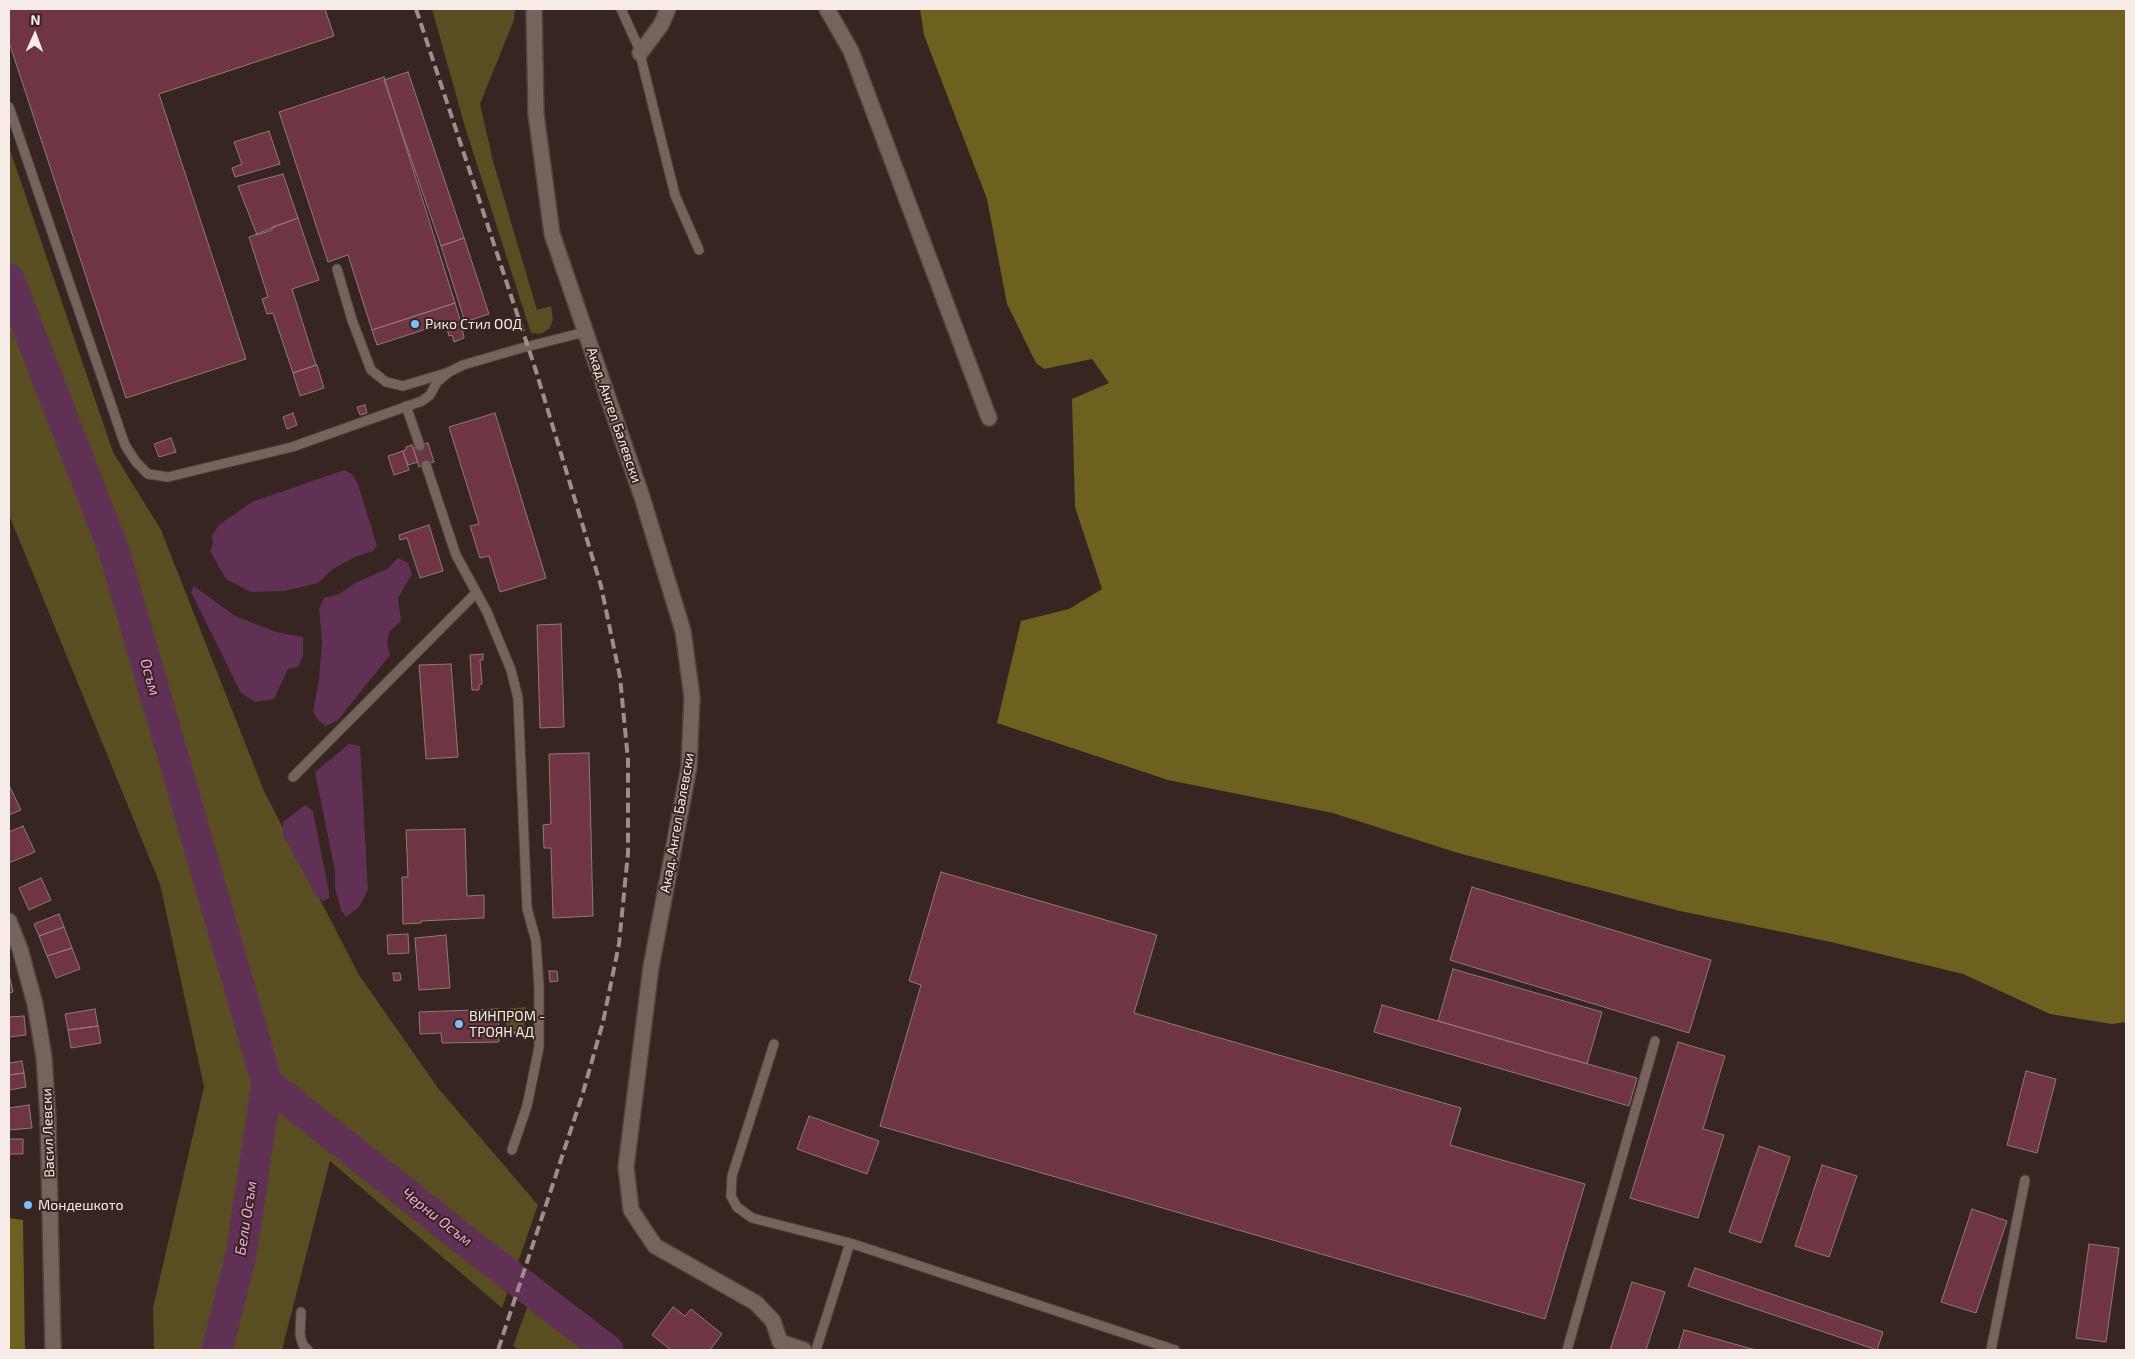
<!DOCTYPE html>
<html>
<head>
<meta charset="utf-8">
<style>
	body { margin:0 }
	#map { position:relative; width:2135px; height:1359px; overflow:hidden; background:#362520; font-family:"Exo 2",sans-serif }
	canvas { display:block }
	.frame { position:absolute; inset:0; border:10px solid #f7ebe8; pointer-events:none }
	.north { position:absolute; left:10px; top:10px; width:50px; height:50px; -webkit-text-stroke:4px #362520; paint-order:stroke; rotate:2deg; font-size:14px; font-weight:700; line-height:20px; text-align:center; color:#f7ebe8 }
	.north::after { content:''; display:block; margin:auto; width:18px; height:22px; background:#f7ebe8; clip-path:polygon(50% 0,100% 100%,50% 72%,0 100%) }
</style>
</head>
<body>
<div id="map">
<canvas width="2135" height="1359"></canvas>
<div class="frame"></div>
<div class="north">N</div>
</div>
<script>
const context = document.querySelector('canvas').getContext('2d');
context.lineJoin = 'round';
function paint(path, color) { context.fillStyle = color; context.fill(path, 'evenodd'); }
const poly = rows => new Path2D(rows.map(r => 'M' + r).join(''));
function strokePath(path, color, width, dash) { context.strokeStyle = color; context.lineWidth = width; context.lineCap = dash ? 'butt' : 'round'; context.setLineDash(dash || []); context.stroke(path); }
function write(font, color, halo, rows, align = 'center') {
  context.font = font + ' "Exo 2",sans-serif'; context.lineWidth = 4; context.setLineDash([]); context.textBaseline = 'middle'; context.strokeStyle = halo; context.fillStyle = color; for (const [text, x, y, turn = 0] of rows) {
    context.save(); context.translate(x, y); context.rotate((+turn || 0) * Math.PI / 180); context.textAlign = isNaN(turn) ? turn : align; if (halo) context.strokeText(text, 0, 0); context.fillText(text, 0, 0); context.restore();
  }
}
const green = poly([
	[432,9,515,9,514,20,480,104,493,161,537,310,551,306,553,320,549,329,541,334,531,333,465,127],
	[9,147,113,452,161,530,264,791,359,975,438,1088,538,1205,502,1308,330,1161,282,1350,154,1350,153,1308,204,1087,160,884,9,515],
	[526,1007,524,1029,506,1031,505,1009],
	[530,1300,588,1350,519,1350,513,1346]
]);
const forest = poly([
	[920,9,2126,9,2126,1022,2112,1024,2050,1014,1963,974,1831,942,1680,911,1458,853,1333,813,1168,780,997,723,1021,621,1069,609,1102,589,1075,507,1072,399,1109,383,1092,359,1044,369,1036,363,1007,304,987,199,924,35],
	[9,1218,23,1220,25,1350,9,1350]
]);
const water = poly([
	[344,470,352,474,358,484,377,546,373,551,355,557,333,569,318,583,285,591,251,592,226,579,210,551,213,544,212,535,219,525,252,502],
	[398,558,408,563,412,574,398,598,401,621,389,632,387,644,390,655,338,720,326,726,318,720,313,711,319,680,322,641,319,609,324,598,339,594,355,583,387,569],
	[194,586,235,616,276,632,303,637,303,655,298,667,288,669,274,699,255,702,241,693,191,592],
	[349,744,360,746,368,890,359,907,346,917,341,910,335,888,335,871,315,772],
	[305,805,313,811,329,892,329,898,323,901,315,894,283,835,283,822]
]);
const river = poly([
	[9,279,114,551,267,1083,241,1255,217,1350],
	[267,1083,468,1243,608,1350]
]);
const building = poly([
	[9,9,325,9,334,36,159,94,246,359,126,398,9,42,9,9],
	[408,72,464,238,441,246,384,80,408,72],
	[384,77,455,303,372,330,348,255,328,262,279,112,384,77],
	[269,131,280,164,235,177,232,168,242,164,234,142,269,131],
	[283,174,298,218,272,227,272,230,257,235,238,186,283,174],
	[298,218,319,280,292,289,316,365,293,373,273,313,267,314,262,299,268,297,249,237,298,218],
	[464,238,489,314,465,322,441,246,464,238],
	[455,303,461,323,447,328,445,323,377,345,372,330,455,303],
	[461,323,464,338,454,342,452,335,449,336,447,328,461,323],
	[317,365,324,388,300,396,293,373,317,365],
	[365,405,367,413,360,415,357,407,365,405],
	[293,413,297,425,287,429,283,417,293,413],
	[495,413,546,578,500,592,489,556,480,558,470,526,479,524,449,427,495,413],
	[171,438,176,452,159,457,154,444,171,438],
	[428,443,434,462,419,467,413,448,428,443],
	[412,445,418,462,408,465,403,451,406,450,406,447,412,445],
	[403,451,409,470,394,475,388,456,403,451],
	[429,525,443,571,420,578,407,538,400,540,399,535,429,525],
	[561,624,564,727,540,728,537,625,561,624],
	[483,654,483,660,480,660,482,684,479,685,479,690,472,690,470,655,483,654],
	[451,664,458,757,426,759,419,665,451,664],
	[589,753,593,916,553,918,551,848,544,848,543,825,551,824,549,754,589,753],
	[9,785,21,810,9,815,9,785],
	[23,826,35,852,9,863,9,832,23,826],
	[465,829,467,896,484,895,484,918,421,921,421,923,403,924,402,877,408,877,406,830,465,829],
	[941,872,1157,935,1134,1013,1461,1108,1450,1145,1585,1184,1545,1319,880,1126,921,985,909,981,941,872],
	[41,878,51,900,29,910,19,888,41,878],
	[1472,887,1711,960,1689,1033,1450,960,1472,887],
	[59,914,64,927,39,936,34,924,59,914],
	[64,927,72,948,47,956,39,936,64,927],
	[408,934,409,953,388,954,387,935,408,934],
	[446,935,450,988,419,990,415,938,446,935],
	[72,948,80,969,56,978,47,956,72,948],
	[1453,969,1602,1012,1587,1064,1438,1021,1453,969],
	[549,971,557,971,558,981,550,982,549,971],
	[393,973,400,973,401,980,394,981,393,973],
	[9,974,13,992,9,993,9,974],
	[1382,1005,1637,1078,1629,1106,1374,1032,1382,1005],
	[95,1009,98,1026,68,1030,65,1014,95,1009],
	[498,1009,499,1042,442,1043,441,1033,420,1034,419,1012,498,1009],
	[24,1016,26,1035,9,1037,9,1017,24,1016],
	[98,1026,101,1043,71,1048,68,1030,98,1026],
	[1678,1042,1725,1056,1703,1129,1724,1135,1698,1218,1630,1198,1678,1042],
	[22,1061,24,1073,9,1075,9,1063,22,1061],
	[2026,1071,2056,1079,2037,1153,2007,1145,2026,1071],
	[24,1073,26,1087,9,1090,9,1075,24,1073],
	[29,1105,32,1128,9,1130,9,1108,29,1105],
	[809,1116,879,1141,867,1174,797,1149,809,1116],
	[9,1139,23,1139,23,1154,9,1154,9,1139],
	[1759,1146,1790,1157,1761,1243,1729,1232,1759,1146],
	[1822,1165,1857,1176,1829,1257,1795,1246,1822,1165],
	[1972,1209,2007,1221,1976,1313,1941,1302,1972,1209],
	[2089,1244,2119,1248,2106,1342,2076,1338,2089,1244],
	[1695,1268,1883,1332,1877,1350,1688,1286,1695,1268],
	[1632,1282,1665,1292,1646,1350,1610,1350,1632,1282],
	[673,1307,685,1316,691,1309,722,1334,710,1350,671,1350,652,1335,673,1307],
	[1684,1330,1756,1350,1678,1350,1684,1330]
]);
const path = poly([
	[499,1035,528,1031]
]);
const lane = poly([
	[621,9,638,46,675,195,699,250],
	[9,107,125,445,136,462,148,474,168,477,292,447,422,401,430,395,437,382,449,372,463,365,518,349,585,332],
	[337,269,352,320,371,370,386,382,403,386,446,373],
	[406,406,420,446],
	[426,465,456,555,487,612,511,670,518,698,527,908,536,941,539,988,539,1047,527,1106,512,1150],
	[293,777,476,593],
	[774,1044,732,1176,731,1196,737,1207,752,1218,850,1243,1175,1350],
	[301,1312,300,1335,303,1345,308,1350],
	[816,1350,850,1243],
	[1567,1350,1655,1041],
	[1991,1350,2025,1180]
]);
const street = poly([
	[534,9,536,114,552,234,642,497,683,631,692,697,689,767,651,967,626,1167,631,1210,655,1246,756,1303,773,1321,780,1342],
	[827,9,851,51,989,418],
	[640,53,661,25,668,9],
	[780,1342,804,1350]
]);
const secondary = poly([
	[9,921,20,949,35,1004,44,1057,48,1118,53,1350]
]);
const rail = poly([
	[416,9,536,371,601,586,620,677,628,760,628,853,619,944,603,1022,582,1096,498,1350]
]);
const markers = [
	[415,324,5,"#7dbef9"],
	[459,1024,5,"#7dbef9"],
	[28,1205,5,"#7dbef9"]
];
const poiNames = [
	["Рико Стил ООД",425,324],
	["ВИНПРОМ -",469,1016],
	["ТРОЯН АД",469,1032],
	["Мондешкото",38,1205]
];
const streetNames = [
	["Акад. Ангел Балевски",614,415,71],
	["Акад. Ангел Балевски",677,823,-80],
	["Васил Левски",48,1133,-92]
];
const waterNames = [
	["Осъм",150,677,74],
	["Черни Осъм",437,1217,38],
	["Бели Осъм",246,1218,-81]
];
paint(green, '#584e22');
paint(forest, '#6e601f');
paint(water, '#603155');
strokePath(river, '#603155', 31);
paint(building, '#703542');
strokePath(building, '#8f797d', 1);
strokePath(lane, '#51433f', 11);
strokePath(street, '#51433f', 18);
strokePath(secondary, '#51433f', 18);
strokePath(path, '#988a86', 3, [2.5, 2.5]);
strokePath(lane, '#77635d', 9);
strokePath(street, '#77635d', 15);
strokePath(secondary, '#77635d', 15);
strokePath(rail, '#9c8e8a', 4, [10, 5]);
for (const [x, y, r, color] of markers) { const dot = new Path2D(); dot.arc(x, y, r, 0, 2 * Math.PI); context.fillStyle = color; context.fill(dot); strokePath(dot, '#362520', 2); }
write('14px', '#f7ebe8', '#362520', poiNames, 'left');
write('14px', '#f7ebe8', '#362520', streetNames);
write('italic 15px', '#f3a6de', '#362520', waterNames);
</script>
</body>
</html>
